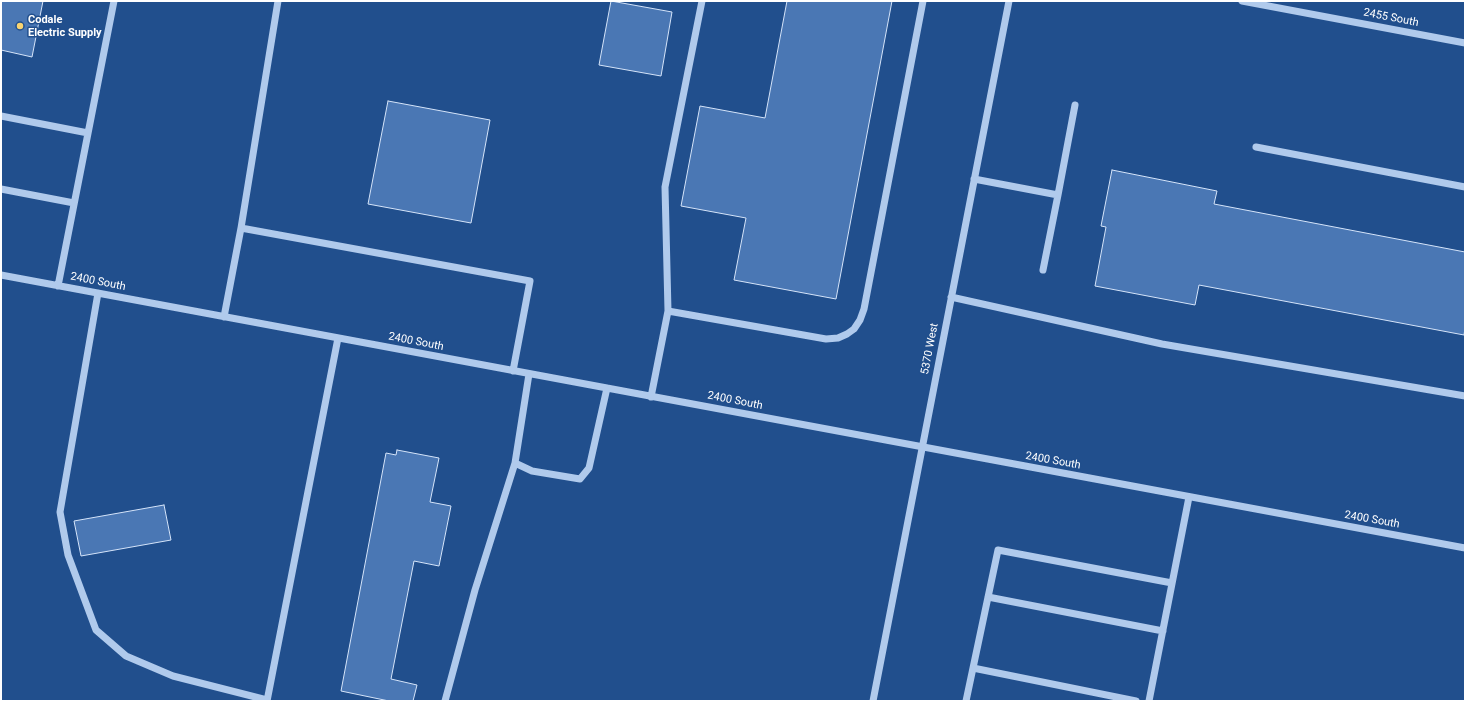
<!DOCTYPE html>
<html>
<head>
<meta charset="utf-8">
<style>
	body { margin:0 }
	#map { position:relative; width:1466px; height:702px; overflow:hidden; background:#214f8d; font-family:Roboto,sans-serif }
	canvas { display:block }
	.frame { position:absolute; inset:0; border:2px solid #fff; pointer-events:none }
</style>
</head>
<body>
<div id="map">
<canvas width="1466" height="702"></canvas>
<div class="frame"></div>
</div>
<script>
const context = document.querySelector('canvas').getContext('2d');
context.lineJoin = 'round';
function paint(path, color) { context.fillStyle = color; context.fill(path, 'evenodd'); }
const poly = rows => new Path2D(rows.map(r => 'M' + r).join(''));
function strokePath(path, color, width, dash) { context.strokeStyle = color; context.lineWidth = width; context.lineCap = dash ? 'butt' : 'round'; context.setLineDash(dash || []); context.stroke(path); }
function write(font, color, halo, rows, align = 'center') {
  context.font = font + ' Roboto,sans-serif'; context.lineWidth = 3; context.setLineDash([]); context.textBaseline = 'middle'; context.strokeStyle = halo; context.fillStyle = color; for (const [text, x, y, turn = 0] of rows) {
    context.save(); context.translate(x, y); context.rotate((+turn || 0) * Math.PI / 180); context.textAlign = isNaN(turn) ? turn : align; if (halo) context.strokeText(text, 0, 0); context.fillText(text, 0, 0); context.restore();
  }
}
const building = poly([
	[1,1,43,1,32,57,1,50,1,1],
	[611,1,672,12,661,76,599,65,611,1],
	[787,1,892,1,836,299,734,280,746,218,681,206,700,106,765,118,787,1],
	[388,101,490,120,471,223,368,204,388,101],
	[1112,170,1217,191,1214,204,1465,252,1465,328,1464,335,1199,285,1195,305,1095,286,1106,227,1101,226,1112,170],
	[397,450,439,458,430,502,451,506,439,566,414,561,391,679,417,685,413,701,389,701,341,691,386,453,396,455,397,450],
	[164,505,171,540,81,556,74,521,164,505]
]);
const minor = poly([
	[1242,1,1465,43],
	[1,116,88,133],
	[1256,147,1465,187],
	[974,179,1058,195,1043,270],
	[1,189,74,203],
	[1058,195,1075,105],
	[241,228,278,1],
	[1,275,1465,548],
	[58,286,114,1],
	[98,293,60,512,68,555,96,630,126,656,173,676,267,700],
	[951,297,1162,344,1465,396],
	[668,311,665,187,702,1],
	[224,317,241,228,530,281,513,371],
	[529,374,515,463,532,471,580,479,589,468,607,388],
	[651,397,668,311,826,339,838,338,847,334,854,329,860,320,864,309,923,1],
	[988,597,1163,631],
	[973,668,1136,701],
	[267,701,338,338],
	[445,701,475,590,515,463],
	[873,701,1009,1],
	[966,701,998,550,1172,583],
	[1149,701,1189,497]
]);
const markers = [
	[20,26,4,"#f8d371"]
];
const streetNames = [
	["2455 South",1391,18,11],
	["2400 South",98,282,11],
	["2400 South",416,342,11],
	["5370 West",930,349,-79],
	["2400 South",735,401,11],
	["2400 South",1053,461,10],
	["2400 South",1372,520,10]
];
const poiNames = [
	["Codale",28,20],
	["Electric Supply",28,33]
];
paint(building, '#4a77b4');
strokePath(building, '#d5e4f9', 1);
strokePath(minor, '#b0caec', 7);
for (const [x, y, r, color] of markers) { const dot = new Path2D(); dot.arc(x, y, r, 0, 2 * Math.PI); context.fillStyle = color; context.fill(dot); strokePath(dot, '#214f8d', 1.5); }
write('11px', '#fff', '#214f8d', streetNames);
write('bold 11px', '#fff', '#214f8d', poiNames, 'left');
</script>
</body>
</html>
